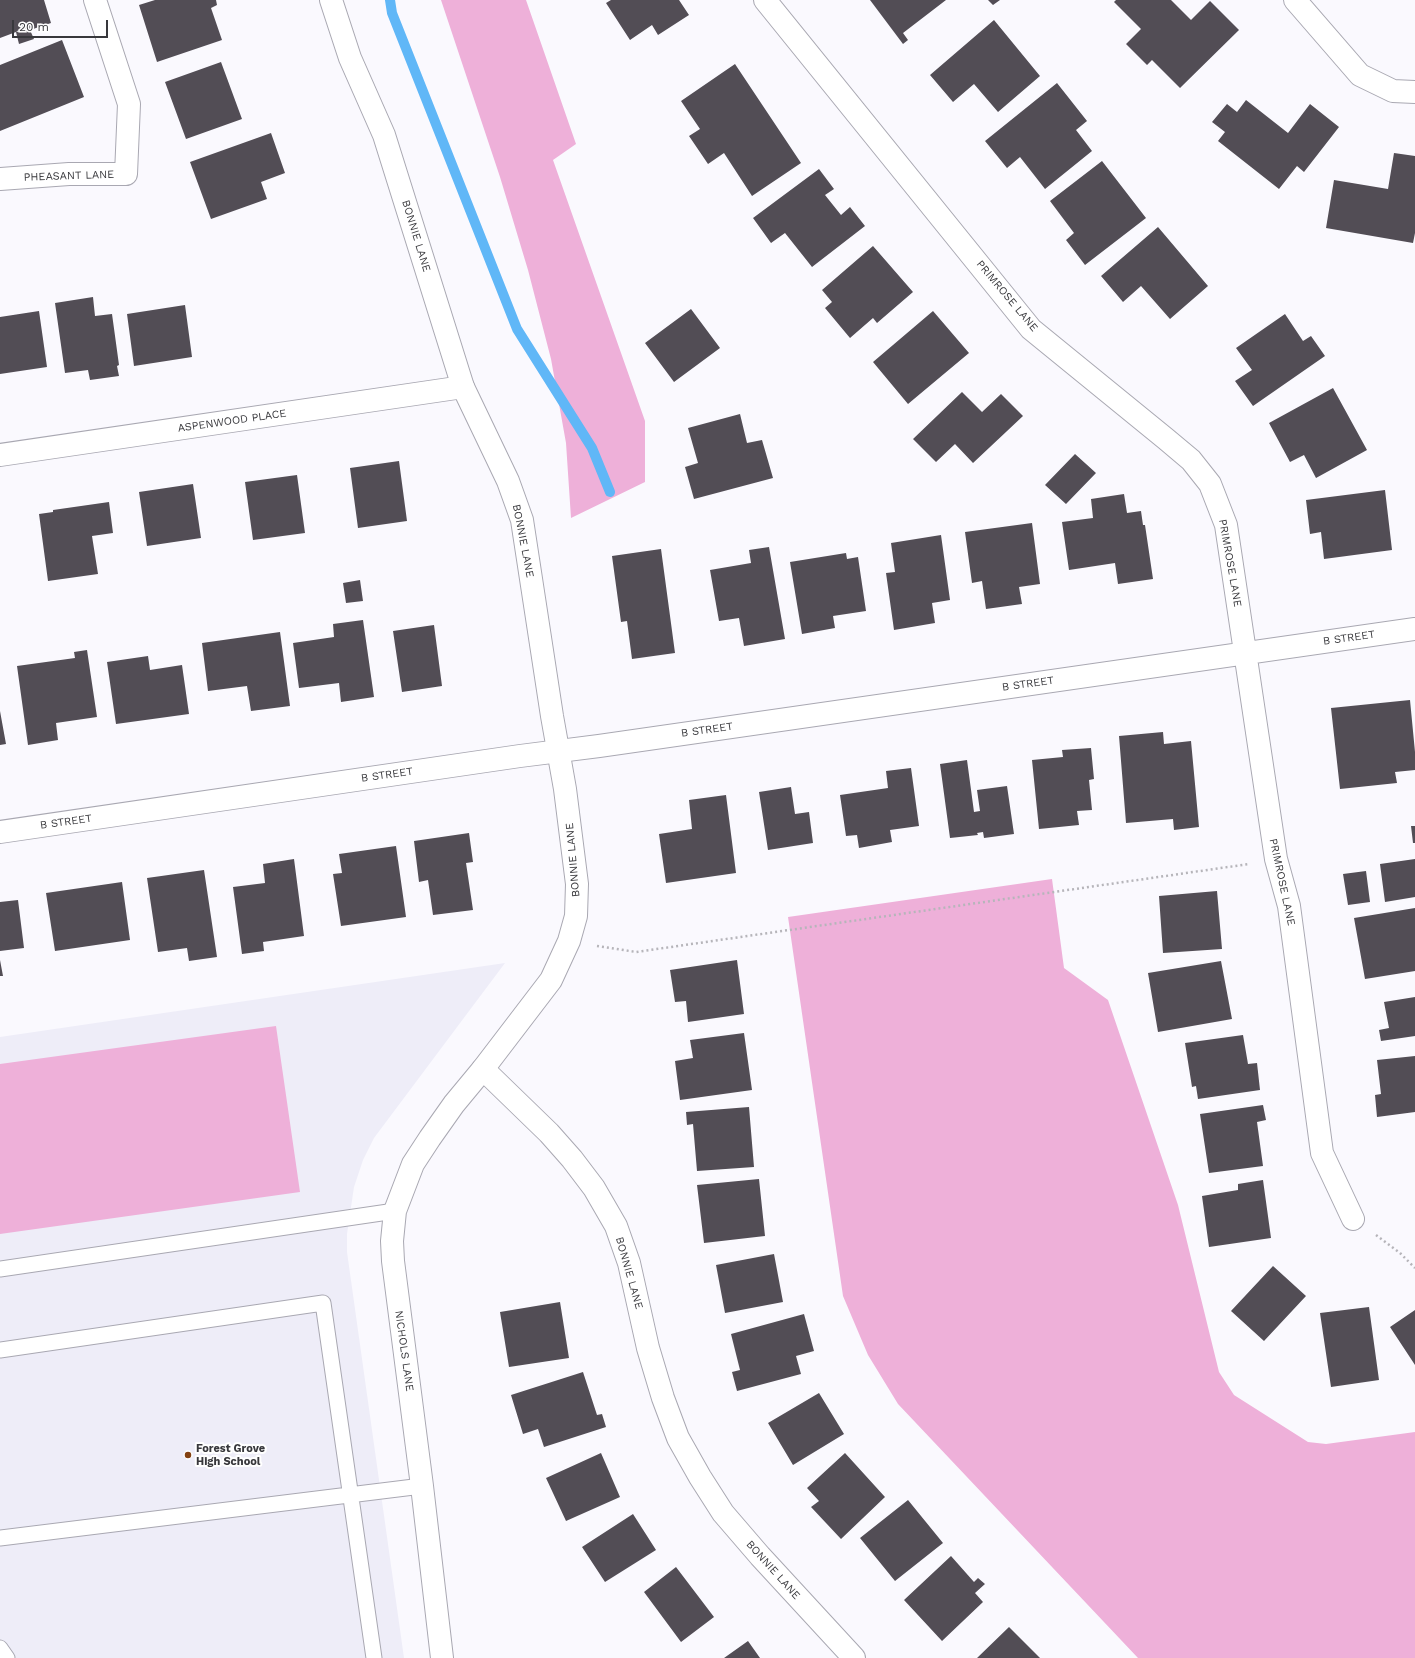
<!DOCTYPE html>
<html>
<head>
<meta charset="utf-8">
<style>
	body { margin:0 }
	#map { position:relative; width:1415px; height:1658px; overflow:hidden; background:#faf9fe; font-family:"Work Sans",sans-serif }
	canvas { display:block }
	.scale { position:absolute; left:12px; top:20px; width:96px; height:18px; box-sizing:border-box; border:2px solid #38383c; border-top:0; padding-left:5px; font-size:12px; line-height:14px; white-space:nowrap; color:#38383c; -webkit-text-stroke:3px #fff; paint-order:stroke }
</style>
</head>
<body>
<div id="map">
<canvas width="1415" height="1658"></canvas>
<div class="scale">20 m</div>
</div>
<script>
const context = document.querySelector('canvas').getContext('2d');
context.lineJoin = 'round';
function paint(path, color) { context.fillStyle = color; context.fill(path, 'evenodd'); }
const poly = rows => new Path2D(rows.map(r => 'M' + r).join(''));
function strokePath(path, color, width, dash) { context.strokeStyle = color; context.lineWidth = width; context.lineCap = dash ? 'butt' : 'round'; context.setLineDash(dash || []); context.stroke(path); }
function write(font, color, halo, rows, align = 'center') {
  context.font = font + ' "Work Sans",sans-serif'; context.lineWidth = 4; context.setLineDash([]); context.textBaseline = 'middle'; context.strokeStyle = halo; context.fillStyle = color; for (const [text, x, y, turn = 0] of rows) {
    context.save(); context.translate(x, y); context.rotate((+turn || 0) * Math.PI / 180); context.textAlign = isNaN(turn) ? turn : align; if (halo) context.strokeText(text, 0, 0); context.fillText(text, 0, 0); context.restore();
  }
}
const built = poly([
	[505,963,374,1138,363,1160,354,1187,347,1234,347,1252,404,1658,0,1658,0,1037]
]);
const green = poly([
	[441,0,526,0,576,144,553,160,645,421,645,482,571,518,566,443,551,359,528,270,500,177],
	[1052,879,1064,968,1108,1000,1178,1205,1219,1372,1234,1395,1308,1442,1326,1444,1415,1432,1415,1658,1138,1658,898,1404,868,1355,843,1296,788,917],
	[276,1026,300,1192,0,1234,0,1064]
]);
const stream = poly([
	[390,0,392,13,517,329,592,448,610,492]
]);
const building = poly([
	[0,0,44,0,51,23,30,30,34,39,19,44,16,32,0,38],
	[155,0,216,0,217,5,211,8,222,40,157,62,139,5],
	[611,0,679,0,689,15,658,35,652,25,630,40,606,3],
	[870,0,946,0,903,33,908,40,903,44],
	[988,0,1000,0,993,5],
	[1116,0,1171,0,1191,20,1210,1,1239,30,1180,88,1152,60,1147,65,1126,44,1141,29,1114,2],
	[994,20,1040,76,998,112,974,84,953,102,930,75],
	[62,40,84,97,0,131,0,65],
	[221,62,242,119,186,139,165,82],
	[735,64,801,163,752,196,724,153,708,164,689,136,700,129,681,101],
	[1057,83,1087,121,1076,130,1092,151,1045,189,1020,157,1007,168,985,141],
	[1246,100,1288,133,1310,104,1339,127,1304,172,1297,166,1279,189,1218,141,1225,132,1212,122,1227,104,1237,112],
	[271,133,285,173,261,182,267,199,211,219,190,162],
	[1394,153,1415,156,1415,233,1413,243,1326,228,1334,180,1388,189],
	[1102,161,1146,218,1085,265,1066,240,1074,233,1050,201],
	[819,169,834,189,825,195,841,215,850,207,865,226,812,267,785,233,771,243,753,218],
	[1158,227,1208,286,1170,319,1141,286,1123,302,1101,276],
	[873,246,913,292,877,323,873,318,850,338,825,308,832,302,822,290],
	[93,297,95,316,112,314,119,365,117,366,119,376,90,380,88,370,65,373,55,303],
	[185,305,192,357,134,366,127,314],
	[691,309,720,348,674,382,645,343],
	[39,311,47,367,0,374,0,317],
	[933,311,969,353,908,404,873,362],
	[1285,314,1303,341,1311,336,1325,356,1253,406,1235,381,1252,370,1236,348],
	[1333,388,1367,450,1316,478,1304,455,1290,462,1269,423],
	[962,392,982,412,1001,394,1023,416,973,463,955,444,936,462,913,439],
	[740,414,747,443,762,440,773,478,694,499,685,467,698,463,688,428],
	[1075,454,1096,473,1066,504,1045,485],
	[399,461,407,521,358,528,350,468],
	[297,475,305,533,253,540,245,482],
	[193,484,201,538,147,546,139,492],
	[1385,490,1392,550,1324,559,1321,532,1310,534,1306,500],
	[1124,494,1127,513,1141,511,1143,525,1145,525,1153,579,1118,584,1115,563,1069,570,1062,522,1093,518,1091,499],
	[109,502,113,533,92,536,98,574,48,581,39,514,53,512,53,510],
	[1032,523,1040,584,1019,587,1022,604,986,609,982,581,972,583,965,532],
	[941,535,950,600,932,603,935,623,894,630,886,573,895,572,891,543],
	[769,547,785,639,744,646,739,618,719,621,710,570,751,563,749,550],
	[661,549,675,653,632,659,627,621,621,622,612,556],
	[846,553,847,559,858,557,866,611,833,616,835,628,802,634,790,562],
	[360,580,363,601,346,603,343,583],
	[363,620,374,697,341,702,339,683,299,688,293,643,334,637,333,624],
	[434,625,442,686,402,692,393,631],
	[280,632,290,706,251,711,247,686,208,691,202,643],
	[87,650,97,717,56,723,58,740,28,745,17,666,75,658,74,652],
	[148,656,150,670,182,665,189,714,116,724,107,662],
	[1410,700,1415,752,1415,770,1395,772,1397,783,1340,789,1331,708],
	[0,711,6,744,0,745],
	[1163,732,1164,744,1191,741,1199,827,1174,830,1173,819,1126,823,1119,736],
	[1091,748,1094,779,1089,780,1092,810,1077,811,1079,825,1039,829,1032,760,1063,757,1062,750],
	[967,760,974,812,980,811,977,790,1007,786,1014,834,984,838,983,832,977,833,978,835,950,838,940,764],
	[911,768,919,826,890,830,892,842,859,848,857,835,846,836,840,795,888,788,886,771],
	[791,787,795,814,809,812,813,843,768,850,759,792],
	[726,795,736,873,666,883,659,834,692,829,689,800],
	[1411,826,1415,826,1415,843,1413,843],
	[469,833,473,862,466,863,473,910,433,915,428,880,419,882,414,841],
	[396,846,406,917,341,926,333,874,342,873,339,854],
	[294,859,304,936,263,942,264,951,242,954,233,887,265,883,263,864],
	[1415,859,1415,897,1385,902,1380,864],
	[204,870,217,957,189,961,187,948,158,952,147,878],
	[1366,871,1370,902,1348,905,1343,874],
	[122,882,130,940,55,951,46,893],
	[1217,891,1222,949,1163,953,1159,896],
	[18,900,24,948,0,951,0,902],
	[1415,908,1415,971,1365,979,1354,918],
	[0,960,3,976,0,976],
	[737,960,744,1014,688,1022,686,1001,675,1002,670,970],
	[1221,961,1232,1019,1158,1032,1148,973],
	[1415,997,1415,1036,1381,1041,1379,1030,1389,1028,1384,1002],
	[744,1033,752,1090,680,1100,675,1061,693,1058,690,1040],
	[1243,1035,1248,1064,1257,1063,1260,1090,1198,1099,1196,1086,1192,1087,1185,1043],
	[1415,1056,1415,1112,1377,1117,1375,1095,1381,1094,1377,1060],
	[1263,1105,1266,1120,1257,1122,1263,1166,1209,1173,1200,1114],
	[749,1107,754,1167,697,1171,693,1124,687,1125,686,1112],
	[759,1179,765,1236,704,1243,697,1185],
	[1263,1180,1271,1238,1209,1247,1202,1196,1238,1190,1238,1184],
	[774,1254,783,1302,725,1313,716,1265],
	[1273,1266,1306,1296,1264,1341,1231,1311],
	[560,1302,569,1358,509,1367,500,1312],
	[1369,1307,1379,1380,1331,1387,1320,1313],
	[1415,1310,1415,1365,1390,1327],
	[804,1314,814,1351,796,1356,801,1374,737,1391,732,1372,740,1370,731,1334],
	[583,1372,597,1415,602,1414,606,1427,544,1447,538,1429,523,1434,511,1395],
	[819,1393,844,1434,793,1465,768,1423],
	[601,1453,620,1497,566,1521,546,1478],
	[845,1453,885,1497,841,1539,811,1507,819,1501,807,1488],
	[908,1500,943,1543,895,1581,860,1538],
	[633,1514,656,1550,605,1582,582,1547],
	[951,1556,974,1582,978,1578,985,1584,975,1593,983,1602,942,1641,904,1600],
	[676,1567,714,1617,681,1642,644,1592],
	[1009,1627,1040,1658,977,1658],
	[748,1641,760,1658,724,1658]
]);
const path = poly([
	[597,946,636,952,1249,864],
	[1376,1235,1400,1253,1415,1268]
]);
const lane = poly([
	[0,1269,395,1211],
	[0,1350,323,1303,374,1658],
	[0,1538,422,1486],
	[0,1648,7,1658]
]);
const street = poly([
	[765,0,1031,329,1166,439,1191,460,1210,484,1226,525,1276,859,1289,906,1322,1153,1353,1219],
	[1295,0,1360,75,1393,91,1415,92],
	[0,179,69,174,126,174,129,104,95,0],
	[0,455,463,387],
	[0,832,520,756,599,746,1415,629],
	[483,1069,549,1133,572,1159,594,1188,616,1226,629,1263,648,1348,663,1398,678,1438,700,1477,723,1513,760,1556,854,1658]
]);
const secondary = poly([
	[331,0,350,58,384,135,463,387,508,481,522,520,552,716,565,789,577,884,576,916,569,941,551,980,483,1069,454,1104,430,1138,413,1164,395,1211,392,1241,393,1261,422,1486,442,1658]
]);
const markers = [
	[188,1455,4,"#844111"]
];
const streetNames = [
	["PHEASANT LANE",69,176,-2],
	["BONNIE LANE",416,236,73],
	["PRIMROSE LANE",1007,296,50],
	["ASPENWOOD PLACE",232,421,-8],
	["BONNIE LANE",523,541,79],
	["PRIMROSE LANE",1230,563,80],
	["B STREET",1349,638,-8],
	["B STREET",1028,684,-8],
	["B STREET",707,730,-8],
	["B STREET",387,775,-8],
	["B STREET",66,822,-8],
	["BONNIE LANE",573,860,-95],
	["PRIMROSE LANE",1282,882,78],
	["BONNIE LANE",629,1273,74],
	["NICHOLS LANE",404,1351,82],
	["BONNIE LANE",773,1570,48]
];
const poiNames = [
	["Forest Grove",196,1449],
	["High School",196,1462]
];
paint(built, '#eeedf8');
paint(green, '#eeb0d9');
strokePath(stream, '#60b7f7', 10);
paint(building, '#524d55');
strokePath(lane, '#a9a8b2', 17);
strokePath(street, '#a9a8b2', 24);
strokePath(secondary, '#a9a8b2', 24);
strokePath(path, '#b6b5ba', 2.5, [2, 3]);
strokePath(lane, '#fff', 15);
strokePath(street, '#fff', 22);
strokePath(secondary, '#fff', 22);
for (const [x, y, r, color] of markers) { const dot = new Path2D(); dot.arc(x, y, r, 0, 2 * Math.PI); context.fillStyle = color; context.fill(dot); strokePath(dot, '#fff', 1.5); }
write('11px', '#38383c', '#fff', streetNames);
write('bold 11px', '#38383c', '#fff', poiNames, 'left');
</script>
</body>
</html>
